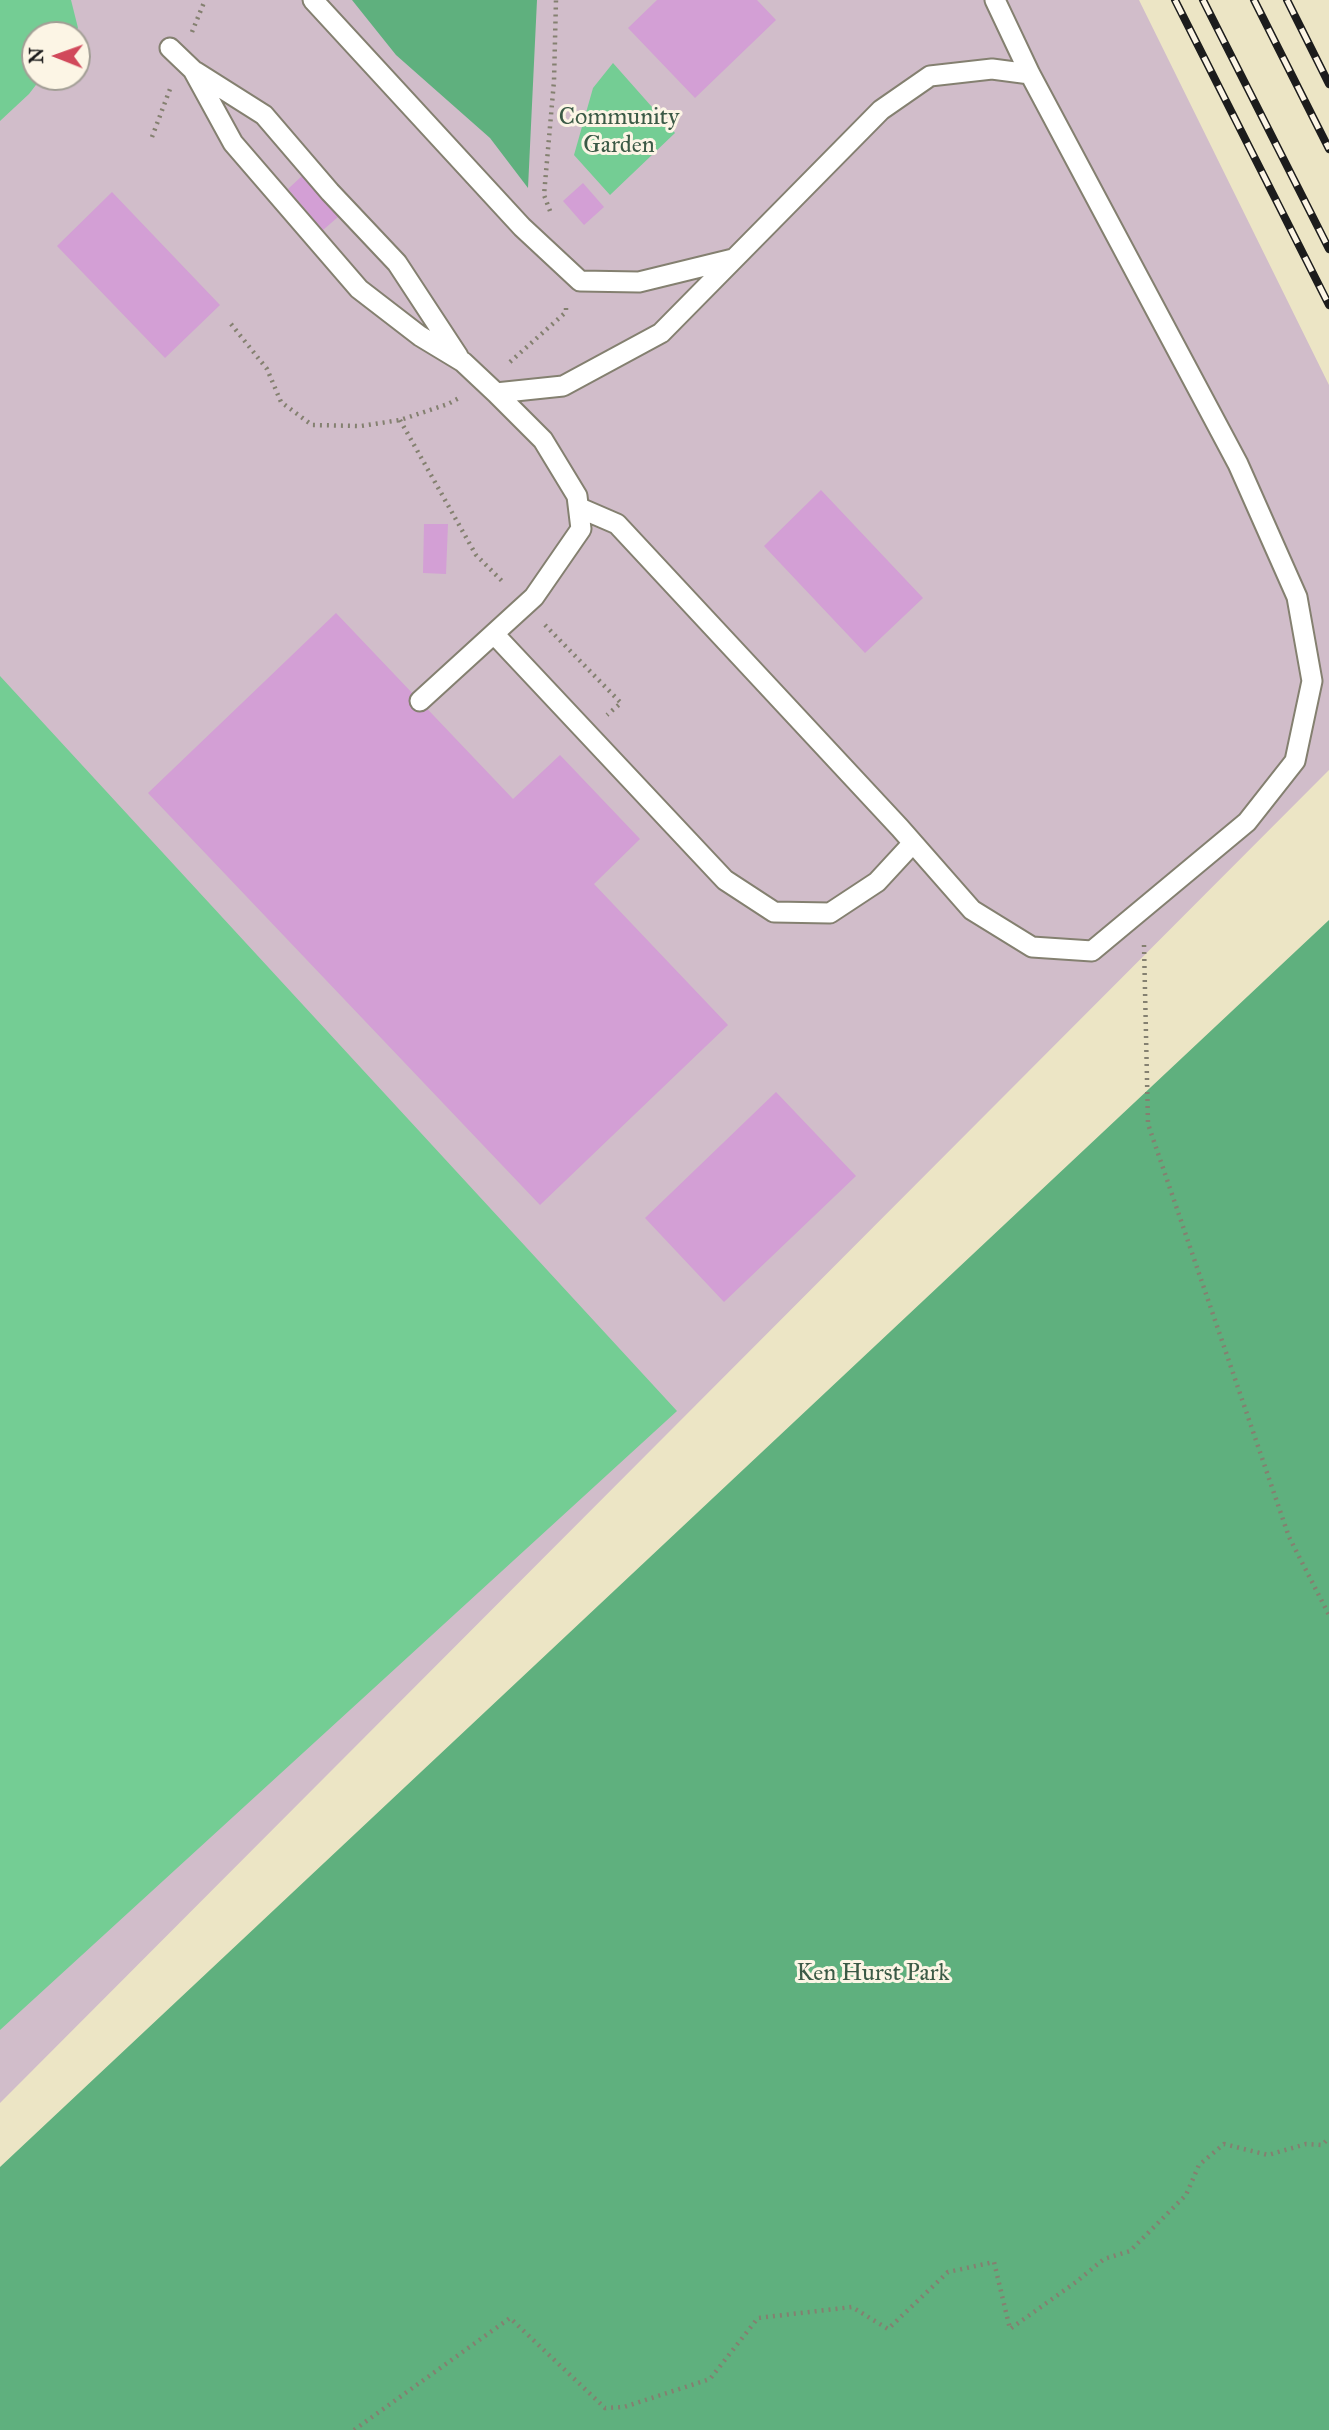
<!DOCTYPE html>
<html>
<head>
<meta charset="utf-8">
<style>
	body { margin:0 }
	#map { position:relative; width:1329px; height:2430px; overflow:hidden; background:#ece5c5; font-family:"IM FELL Great Primer",serif }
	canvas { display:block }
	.north { position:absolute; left:21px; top:21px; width:70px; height:70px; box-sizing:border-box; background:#fcf5e5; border:2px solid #a29e95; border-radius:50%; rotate:271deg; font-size:19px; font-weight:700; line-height:28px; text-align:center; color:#1c1c1c }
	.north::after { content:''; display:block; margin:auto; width:24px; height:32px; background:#d1495b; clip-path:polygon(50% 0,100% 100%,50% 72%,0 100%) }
</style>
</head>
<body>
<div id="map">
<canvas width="1329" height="2430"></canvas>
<div class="north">N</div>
</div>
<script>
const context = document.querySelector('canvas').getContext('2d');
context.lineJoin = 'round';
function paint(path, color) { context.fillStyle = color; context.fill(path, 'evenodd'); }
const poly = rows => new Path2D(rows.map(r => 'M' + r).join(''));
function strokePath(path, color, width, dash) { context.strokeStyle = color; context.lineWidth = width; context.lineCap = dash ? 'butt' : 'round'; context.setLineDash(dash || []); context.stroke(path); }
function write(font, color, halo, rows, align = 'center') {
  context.font = font + ' "IM FELL Great Primer",serif'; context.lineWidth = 6; context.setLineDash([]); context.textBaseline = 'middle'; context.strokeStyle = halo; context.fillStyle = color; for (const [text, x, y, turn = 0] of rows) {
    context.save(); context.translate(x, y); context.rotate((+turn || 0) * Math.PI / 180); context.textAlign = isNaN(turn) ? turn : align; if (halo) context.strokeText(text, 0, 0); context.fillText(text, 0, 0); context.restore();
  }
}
const industrial = poly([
	[0,0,1139,0,1329,385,1329,770,0,2103],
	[35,35,77,35,77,77,35,77]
]);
const green = poly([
	[0,0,71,0,78,28,73,35,35,35,35,77,42,77,29,94,0,121],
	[613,63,675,133,610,195,574,155,593,88],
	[0,676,677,1411,0,2030]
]);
const forest = poly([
	[352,0,537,0,528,188,490,138,396,55],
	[1329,920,1329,2430,0,2430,0,2167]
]);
const building = poly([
	[657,0,757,0,776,20,695,98,628,28],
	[302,176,338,217,323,230,288,189],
	[583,183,604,207,584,225,563,201],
	[112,192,220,305,165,358,57,246],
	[821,490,923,598,865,653,764,546],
	[424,524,448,524,446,574,423,573],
	[336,613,513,799,560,755,640,839,594,884,728,1025,540,1205,148,793],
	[776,1092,856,1176,724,1302,645,1218]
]);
const path = poly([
	[192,32,205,0],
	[152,137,170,89],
	[550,211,544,195,554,81,556,0],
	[231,324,267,369,281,402,312,425,361,426,400,420,448,404,461,397],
	[510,362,566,312,566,304],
	[400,420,476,555,505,584],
	[545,625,621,703,607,715],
	[1144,945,1148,1124,1289,1537,1329,1615],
	[354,2430,510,2318,605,2408,624,2407,710,2379,758,2318,852,2307,888,2329,948,2272,994,2262,1010,2329,1076,2282,1104,2259,1130,2251,1186,2195,1199,2165,1224,2144,1268,2155,1306,2144,1322,2145,1329,2138]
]);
const lane = poly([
	[313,0,522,227,580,281,639,282,733,259],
	[170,48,193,70,233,143,359,289,420,336,463,362,496,393,543,440,577,496,581,529,534,597,420,701],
	[196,72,264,115,330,192,397,263,458,356],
	[496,393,563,386,661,333,881,110,930,76,992,69,1030,74],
	[580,508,617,524,900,828,972,910,1032,947,1092,951,1247,822,1295,761,1312,681,1297,597,1238,464,1030,74,995,0],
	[495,635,725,880,774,912,830,913,877,882,913,843]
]);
const rail = poly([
	[1175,0,1329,305],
	[1203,0,1329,249],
	[1254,0,1329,149],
	[1287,0,1329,84]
]);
const parkNames = [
	["Community",619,118],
	["Garden",619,146],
	["Ken Hurst Park",873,1974]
];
paint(industrial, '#d1bdca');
paint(green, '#74cd94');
paint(forest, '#5fb07e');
paint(building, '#d39fd5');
strokePath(lane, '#848070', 23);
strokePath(path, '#848070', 4.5, [2, 5]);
strokePath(lane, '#fff', 19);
strokePath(rail, '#1c1c1c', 8);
strokePath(rail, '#fcf5e5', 5, [16]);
write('24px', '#3b5a46', '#fcf5e5', parkNames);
</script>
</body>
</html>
